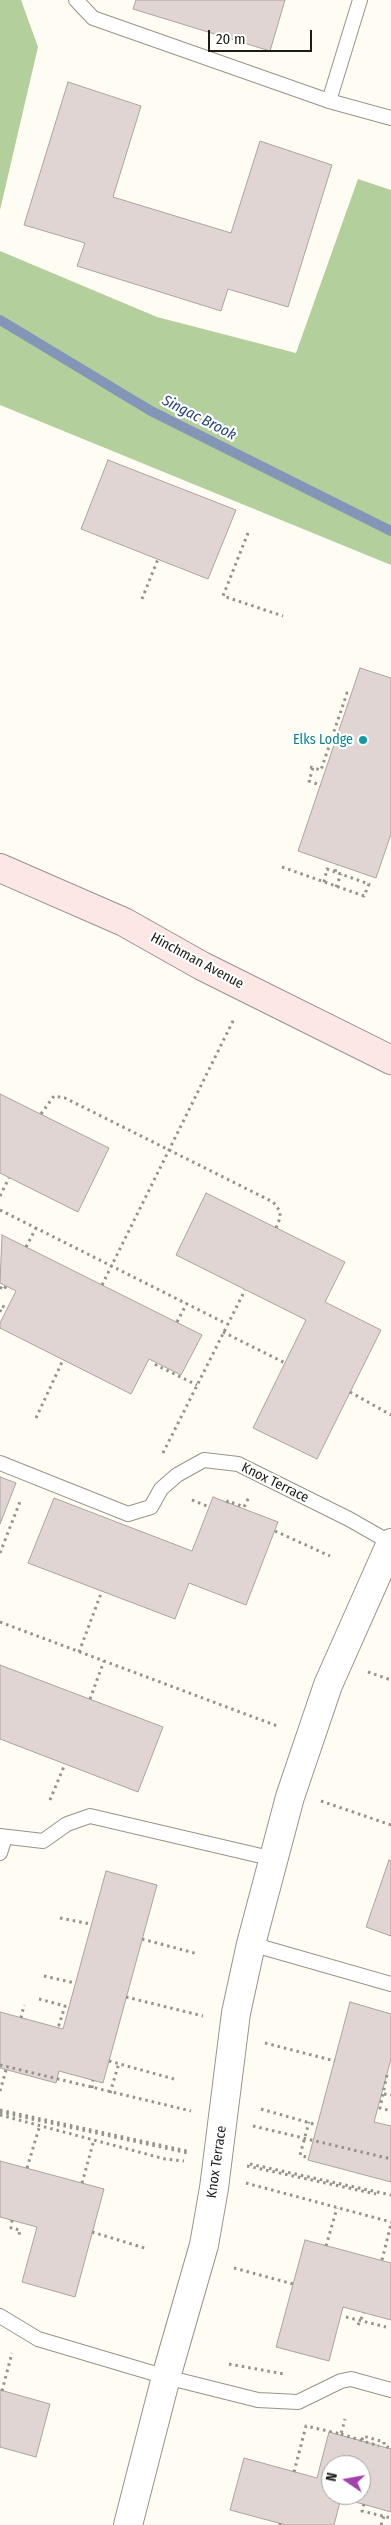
<!DOCTYPE html>
<html>
<head>
<meta charset="utf-8">
<style>
	body { margin:0 }
	#map { position:relative; width:391px; height:2525px; overflow:hidden; background:#fefcf3; font-family:"Fira Sans Condensed",sans-serif }
	canvas { display:block }
	.north { position:absolute; left:321px; top:2455px; width:50px; height:50px; box-sizing:border-box; background:#fff; border:1px solid #a4a4a2; border-radius:50%; rotate:282deg; font-size:14px; font-weight:700; line-height:20px; text-align:center; color:#1b1b17 }
	.north::after { content:''; display:block; margin:auto; width:18px; height:22px; background:#a242aa; clip-path:polygon(50% 0,100% 100%,50% 72%,0 100%) }
	.scale { position:absolute; left:208px; top:30px; width:104px; height:22px; box-sizing:border-box; border:2px solid #1b1b17; border-top:0; padding-left:6px; font-size:15px; line-height:18px; white-space:nowrap; color:#1b1b17; -webkit-text-stroke:4px #fff; paint-order:stroke }
</style>
</head>
<body>
<div id="map">
<canvas width="391" height="2525"></canvas>
<div class="north">N</div>
<div class="scale">20 m</div>
</div>
<script>
const context = document.querySelector('canvas').getContext('2d');
context.lineJoin = 'round';
function paint(path, color) { context.fillStyle = color; context.fill(path, 'evenodd'); }
const poly = rows => new Path2D(rows.map(r => 'M' + r).join(''));
function strokePath(path, color, width, dash) { context.strokeStyle = color; context.lineWidth = width; context.lineCap = dash ? 'butt' : 'round'; context.setLineDash(dash || []); context.stroke(path); }
function write(font, color, halo, rows, align = 'center') {
  context.font = font + ' "Fira Sans Condensed",sans-serif'; context.lineWidth = 4.5; context.setLineDash([]); context.textBaseline = 'middle'; context.strokeStyle = halo; context.fillStyle = color; for (const [text, x, y, turn = 0] of rows) {
    context.save(); context.translate(x, y); context.rotate((+turn || 0) * Math.PI / 180); context.textAlign = isNaN(turn) ? turn : align; if (halo) context.strokeText(text, 0, 0); context.fillText(text, 0, 0); context.restore();
  }
}
const forest = poly([
	[0,0,21,0,38,47,0,210],
	[358,179,391,190,391,565,0,405,0,251,157,317,296,353]
]);
const stream = poly([
	[0,320,151,411,391,531]
]);
const building = poly([
	[136,0,285,0,270,51,133,9,136,0],
	[68,82,141,106,113,197,231,233,260,141,332,165,288,307,228,289,221,311,77,266,85,243,24,225,68,82],
	[108,460,236,510,208,579,81,529,108,460],
	[360,668,391,678,391,834,376,878,298,851,360,668],
	[0,1094,109,1148,78,1212,0,1173,0,1094],
	[206,1193,345,1262,325,1302,381,1330,317,1459,253,1428,306,1320,176,1255,206,1193],
	[2,1235,202,1335,181,1375,149,1359,131,1394,0,1328,0,1323,16,1291,0,1283,2,1235],
	[0,1477,16,1483,0,1524,0,1477],
	[213,1497,278,1522,246,1605,189,1583,175,1619,28,1563,54,1498,192,1551,213,1497],
	[0,1665,163,1727,138,1792,0,1739,0,1665],
	[389,1860,391,1861,391,1936,366,1927,389,1860],
	[106,1871,157,1885,103,2083,59,2071,56,2083,0,2068,0,2012,63,2029,106,1871],
	[350,2002,391,2014,391,2059,374,2122,391,2126,391,2182,308,2160,350,2002],
	[0,2161,104,2189,75,2297,22,2282,37,2227,0,2217,0,2161],
	[305,2240,391,2263,391,2320,343,2307,329,2361,276,2347,305,2240],
	[0,2390,50,2404,36,2457,0,2447,0,2390],
	[329,2432,391,2449,391,2512,341,2498,334,2525,286,2525,230,2510,244,2458,317,2478,329,2432],
	[331,2465,361,2465,361,2495,331,2495,331,2465]
]);
const path = poly([
	[248,533,223,596,283,616],
	[142,599,158,559],
	[310,767,321,770,347,693,351,695],
	[313,768,309,781,320,785],
	[282,867,364,896,369,884,335,872,337,865],
	[324,882,327,869,335,872],
	[336,887,341,874],
	[41,1114,54,1096,65,1098,273,1202,280,1211,280,1218,276,1228],
	[0,1196,9,1178],
	[0,1210,227,1324],
	[26,1247,36,1228],
	[102,1285,234,1019],
	[0,1287,4,1290,6,1286],
	[0,1312,2,1306,7,1308],
	[177,1322,187,1303],
	[223,1332,285,1363],
	[157,1364,156,1365,197,1385],
	[350,1392,391,1415],
	[36,1418,63,1360],
	[163,1453,245,1290],
	[192,1500,209,1507],
	[227,1503,228,1501,244,1507,249,1497],
	[275,1531,330,1556],
	[0,1553,21,1499],
	[0,1622,280,1727],
	[79,1652,102,1591],
	[368,1672,391,1680],
	[90,1699,104,1661],
	[50,1800,65,1764],
	[321,1801,391,1825],
	[60,1918,91,1924],
	[142,1939,198,1954],
	[44,1976,75,1983],
	[126,1997,203,2016],
	[39,1999,65,2006,59,2025,63,2025],
	[21,2018,24,2005],
	[265,2043,335,2061],
	[109,2061,174,2079],
	[0,2065,191,2111],
	[387,2075,380,2108,391,2111],
	[92,2088,93,2080],
	[0,2091,6,2070],
	[110,2093,119,2063],
	[384,2094,391,2095],
	[261,2109,317,2125],
	[0,2110,187,2151],
	[0,2112,188,2153],
	[0,2115,165,2159,184,2161],
	[253,2126,391,2159],
	[306,2157,300,2155,309,2122],
	[250,2164,391,2195],
	[247,2166,376,2194],
	[27,2168,40,2125],
	[82,2183,94,2140],
	[246,2183,391,2222],
	[12,2220,11,2228,20,2230,19,2235],
	[92,2232,148,2249],
	[326,2246,337,2208],
	[382,2260,391,2224],
	[234,2268,293,2284],
	[346,2317,386,2327],
	[358,2325,364,2313],
	[229,2364,284,2374],
	[2,2391,12,2353],
	[341,2434,379,2446],
	[362,2440,363,2436,384,2442,384,2446,391,2448],
	[294,2472,306,2426,341,2434,345,2419],
	[364,2504,362,2511,391,2518],
	[280,2525,280,2523],
	[381,2525,384,2516]
]);
const lane = poly([
	[76,0,93,18,329,101,391,118],
	[329,101,360,0],
	[0,1463,128,1514,151,1507,161,1489,177,1475,204,1460,238,1464,349,1519,391,1543],
	[0,1836,43,1841,67,1824,90,1816,274,1859],
	[0,1853,5,1837],
	[251,1944,391,1984],
	[0,2316,38,2339,166,2377,258,2400,298,2402,341,2381,351,2379,391,2390]
]);
const street = poly([
	[128,2525,166,2377,204,2245,214,2188,236,2013,251,1944,290,1797,328,1685,391,1543]
]);
const secondary = poly([
	[0,868,124,922,202,966,391,1060]
]);
const markers = [
	[363,740,5,"#0f9aa8"]
];
const cultureNames = [
	["Elks Lodge",353,740]
];
const streetNames = [
	["Hinchman Avenue",197,961,28],
	["Knox Terrace",275,1483,26],
	["Knox Terrace",217,2162,-82]
];
const waterNames = [
	["Singac Brook",199,418,27]
];
paint(forest, '#b3cf9c');
strokePath(stream, '#8396b7', 10);
paint(building, '#e0d5d3');
strokePath(building, '#ada3a1', 1);
strokePath(lane, '#97948c', 16);
strokePath(street, '#97948c', 30);
strokePath(secondary, '#97948c', 30);
strokePath(path, '#94938c', 3, [2.5, 4]);
strokePath(lane, '#fff', 14);
strokePath(street, '#fff', 28);
strokePath(secondary, '#fce7e5', 28);
for (const [x, y, r, color] of markers) { const dot = new Path2D(); dot.arc(x, y, r, 0, 2 * Math.PI); context.fillStyle = color; context.fill(dot); strokePath(dot, '#fff', 2); }
write('14px', '#0d838f', '#fff', cultureNames, 'right');
write('14px', '#1b1b17', '#fff', streetNames);
write('italic 15px', '#264580', '#fff', waterNames);
</script>
</body>
</html>
